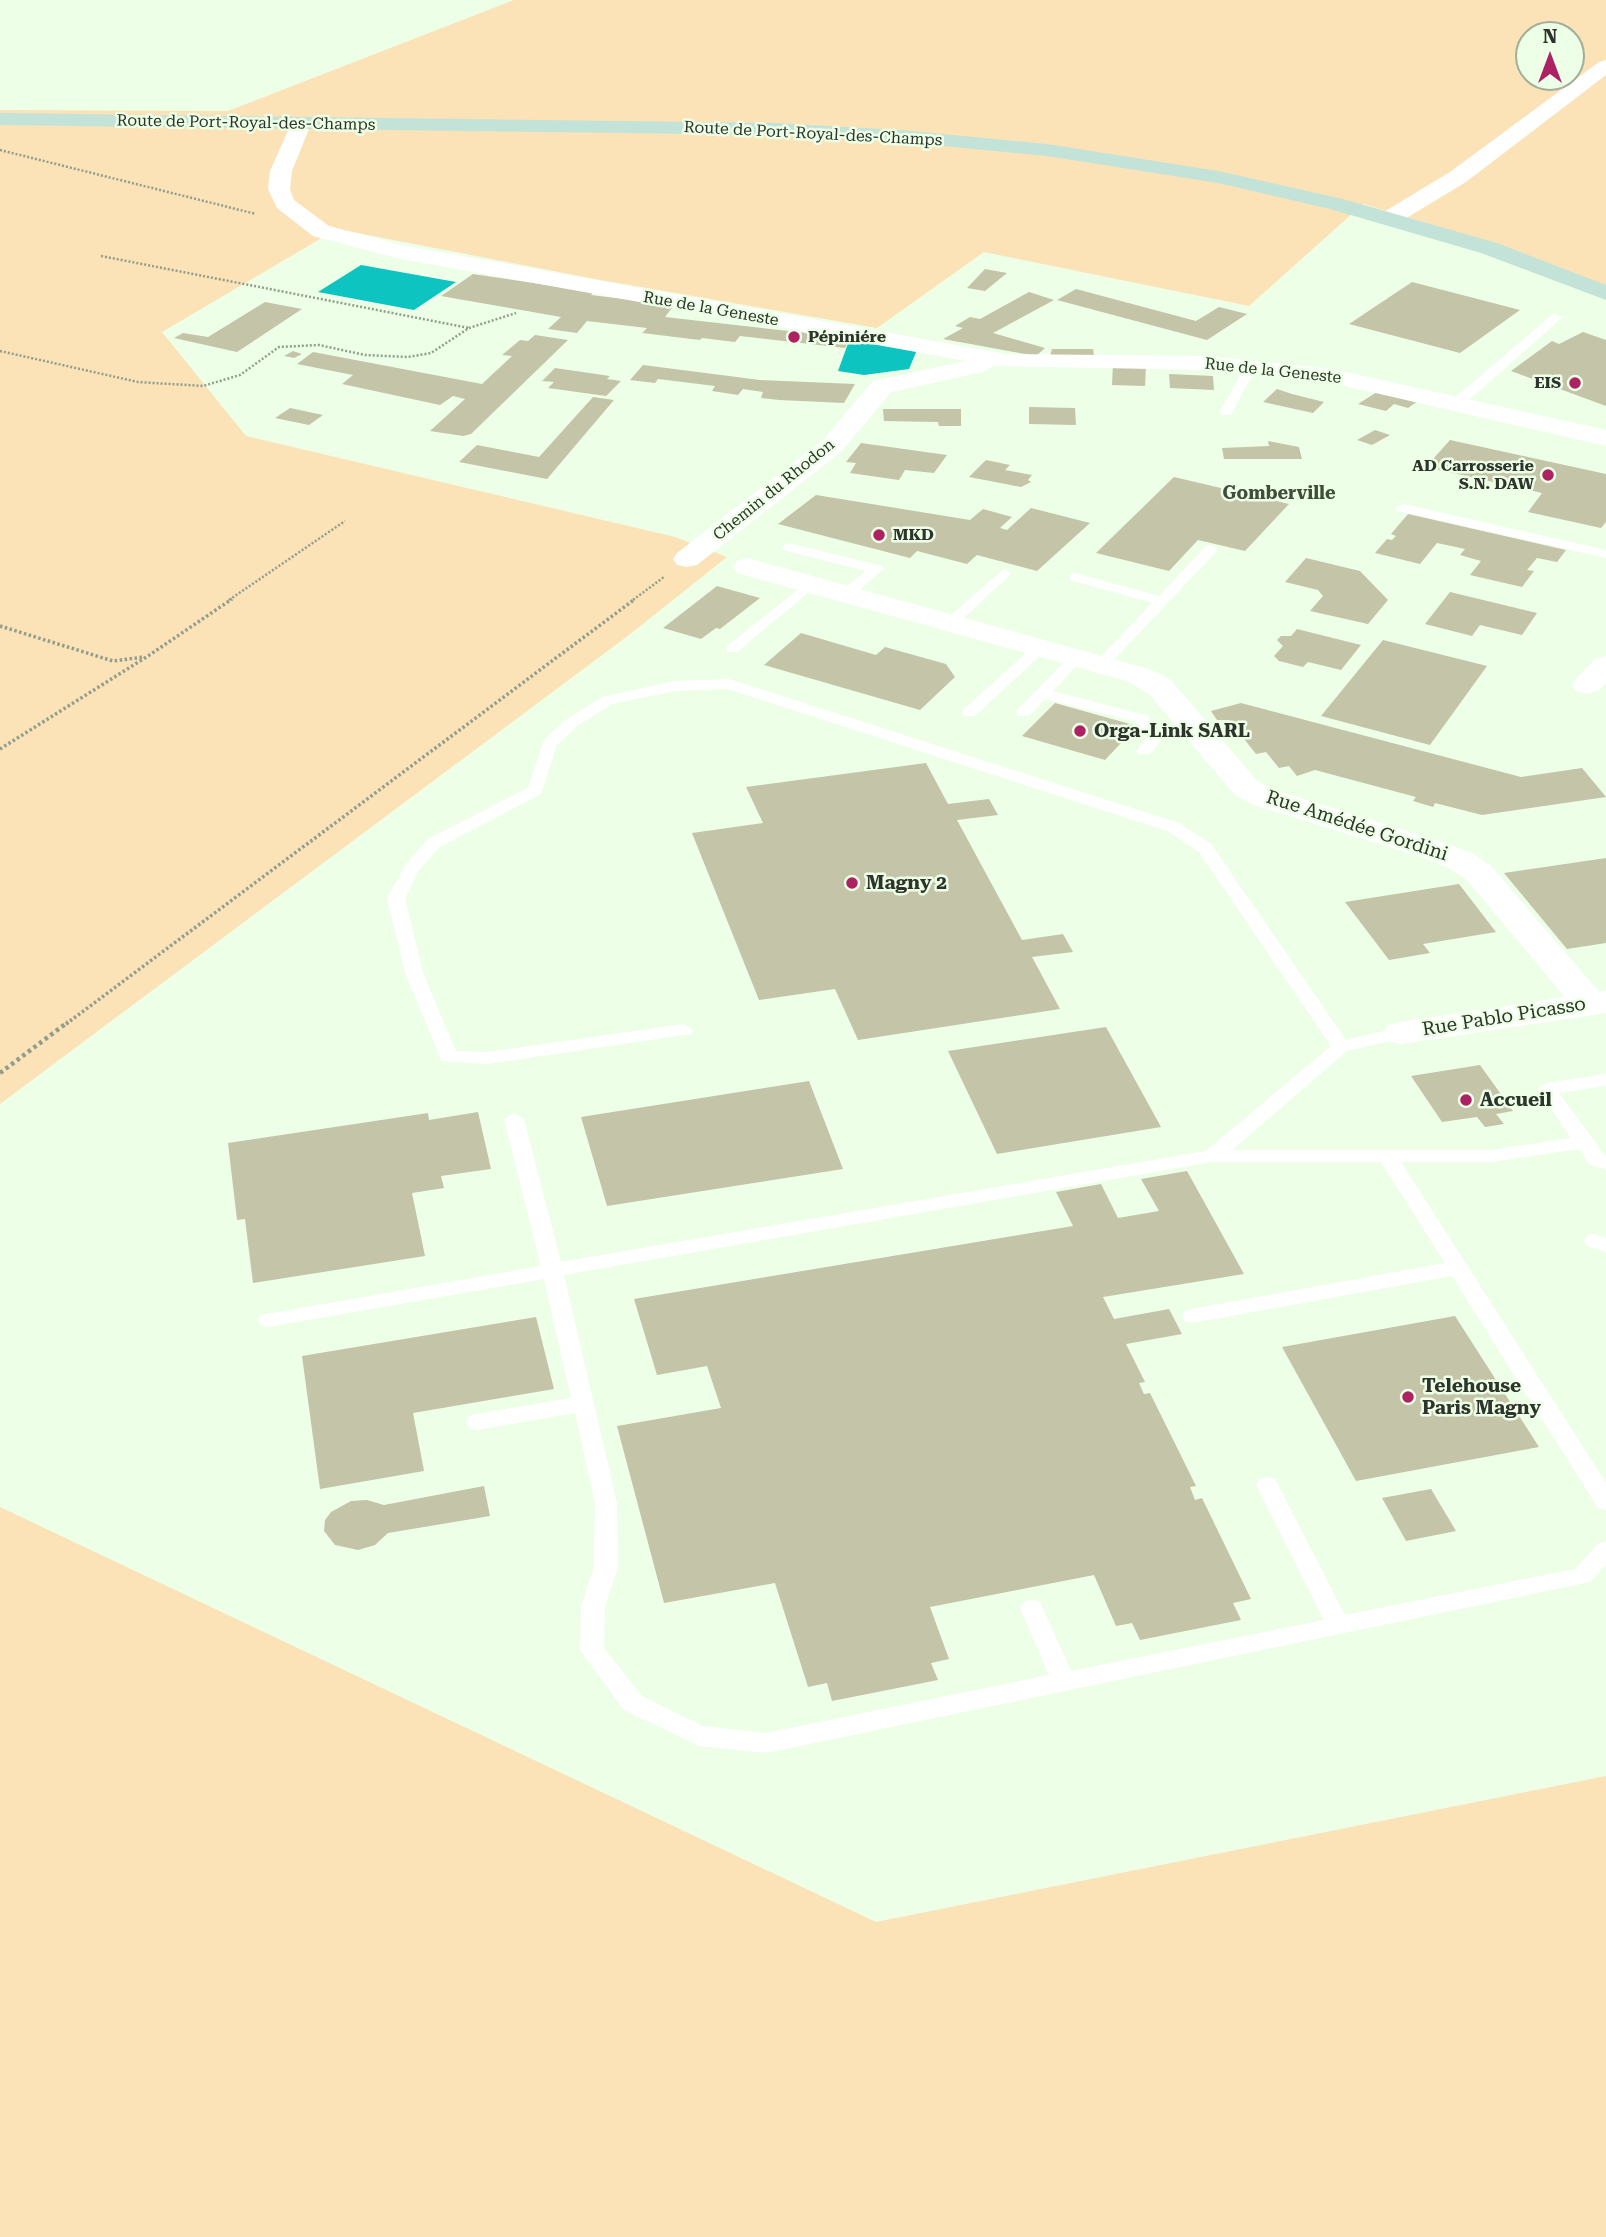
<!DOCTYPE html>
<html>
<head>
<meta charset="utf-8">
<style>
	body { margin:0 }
	#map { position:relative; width:1606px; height:2237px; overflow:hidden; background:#edffe6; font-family:"Roboto Serif",serif }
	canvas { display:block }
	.north { position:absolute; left:1515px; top:21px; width:70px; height:70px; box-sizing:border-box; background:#edffe6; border:2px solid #a1ae9b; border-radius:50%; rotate:0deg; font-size:19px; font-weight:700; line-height:28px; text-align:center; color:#2e342b }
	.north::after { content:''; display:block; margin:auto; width:24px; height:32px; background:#ac2263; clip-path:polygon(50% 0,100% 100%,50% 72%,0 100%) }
</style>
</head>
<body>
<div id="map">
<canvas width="1606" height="2237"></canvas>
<div class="north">N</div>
</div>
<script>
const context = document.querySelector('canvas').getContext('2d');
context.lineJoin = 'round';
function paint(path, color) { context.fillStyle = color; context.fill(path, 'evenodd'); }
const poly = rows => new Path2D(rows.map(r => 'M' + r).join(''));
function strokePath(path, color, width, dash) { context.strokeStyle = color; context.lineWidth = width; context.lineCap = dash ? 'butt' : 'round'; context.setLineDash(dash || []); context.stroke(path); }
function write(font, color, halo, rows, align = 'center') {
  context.font = font + ' "Roboto Serif",serif'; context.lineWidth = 5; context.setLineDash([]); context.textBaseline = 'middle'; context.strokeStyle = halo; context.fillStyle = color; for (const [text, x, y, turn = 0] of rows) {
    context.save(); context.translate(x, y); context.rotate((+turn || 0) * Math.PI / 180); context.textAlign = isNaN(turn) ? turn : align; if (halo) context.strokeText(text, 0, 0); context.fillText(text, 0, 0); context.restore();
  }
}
const green = poly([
	[514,0,1606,0,1606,286,1467,235,1363,204,1249,306,984,252,877,328,595,279,337,229,162,332,246,436,675,537,727,557,629,635,0,1104,0,110,228,111],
	[1529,35,1571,35,1571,77,1529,77],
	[0,1507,876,1922,1606,1776,1606,2237,0,2237]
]);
const water = poly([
	[361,265,456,282,414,310,318,292],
	[850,338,917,350,909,369,864,375,838,371]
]);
const building = poly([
	[985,269,1007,273,985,291,967,288],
	[473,274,594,292,591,295,674,305,665,317,850,338,845,348,740,336,735,342,702,338,700,340,642,333,647,328,587,321,577,333,548,329,561,317,441,296],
	[1412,282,1520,310,1460,353,1349,324],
	[1076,289,1196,321,1219,307,1247,314,1207,340,1057,300],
	[1029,292,1054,300,993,333,1045,348,1036,356,943,339,963,328,955,326,970,317,980,319],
	[265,302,302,309,237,352,174,338,183,333,208,337],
	[1583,332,1606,340,1606,406,1511,371,1552,341,1559,344],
	[535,335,568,340,471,434,463,436,430,431,465,399,453,396,440,405,342,384,353,375,297,364,313,352,482,384,512,356,502,355,520,340,528,341],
	[1052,349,1093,349,1094,356,1050,356],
	[293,351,302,354,294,358,284,356],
	[1113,364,1146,365,1145,386,1112,385],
	[643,365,760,380,855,384,844,403,779,400,761,398,763,392,743,389,738,395,712,391,715,386,658,379,655,383,630,380],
	[555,368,610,376,607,379,621,381,606,396,548,388,554,382,542,381],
	[1169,374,1213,376,1214,390,1170,388],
	[1277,389,1292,394,1324,402,1313,413,1263,402],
	[1377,392,1418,401,1408,408,1394,404,1386,411,1358,404],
	[593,397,614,400,547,479,459,462,477,445,539,457],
	[1029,407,1075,408,1076,425,1029,424],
	[290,408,323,415,309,425,275,418],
	[883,409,961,409,961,426,939,426,938,422,884,421],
	[1375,430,1390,435,1372,445,1357,440],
	[1450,440,1606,474,1606,522,1601,528,1528,512,1542,493,1426,467],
	[1268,441,1299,447,1302,459,1224,459,1222,448,1269,446],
	[861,443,947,455,934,473,905,470,899,480,850,473,856,463,846,462],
	[986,460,1010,465,1005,470,1032,475,1028,480,1031,482,1021,487,969,477],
	[1174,477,1289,504,1245,551,1198,540,1169,571,1096,553],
	[816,495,970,520,983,509,1012,517,1000,528,1007,530,1031,508,1090,523,1037,571,977,555,967,564,917,551,910,558,778,524],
	[1408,514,1566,550,1557,562,1537,558,1527,570,1534,571,1522,587,1470,575,1481,561,1460,555,1465,549,1437,543,1420,564,1375,553,1387,539,1392,540,1396,536,1391,534],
	[1306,558,1360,571,1388,600,1368,624,1310,611,1323,596,1318,590,1285,582],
	[717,586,760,598,720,629,716,628,701,639,663,628],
	[1450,592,1537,613,1522,635,1480,625,1472,636,1425,624],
	[1297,629,1361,645,1341,670,1308,662,1303,667,1279,661,1274,656,1283,646,1277,640,1281,636,1291,636],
	[801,633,876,655,885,647,946,664,955,677,920,710,764,665],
	[1383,640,1487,666,1430,745,1321,716],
	[1055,703,1137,726,1105,760,1022,736],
	[1241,703,1521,777,1582,768,1606,797,1482,815,1435,803,1433,807,1413,801,1416,797,1315,770,1297,776,1289,766,1279,768,1266,752,1256,754,1229,720,1217,720,1211,711],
	[926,763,948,804,989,799,998,815,957,820,1022,940,1063,934,1073,952,1032,957,1060,1009,858,1040,835,989,759,1000,692,833,763,823,746,787],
	[1606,858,1606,943,1567,949,1504,873],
	[1459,884,1496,932,1423,944,1430,953,1389,960,1345,902],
	[1106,1027,1161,1127,997,1154,948,1051],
	[1480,1065,1513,1111,1496,1114,1504,1124,1485,1127,1477,1117,1442,1122,1411,1076],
	[809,1081,843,1169,607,1206,581,1117],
	[478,1112,491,1169,441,1176,444,1188,412,1193,425,1256,253,1283,245,1219,237,1220,228,1143,428,1113,429,1120],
	[1187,1171,1244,1274,1103,1297,1114,1319,1169,1309,1182,1334,1126,1344,1145,1382,1139,1383,1144,1394,1150,1393,1196,1486,1190,1487,1195,1500,1202,1498,1251,1599,1233,1603,1241,1620,1140,1640,1132,1623,1116,1626,1094,1575,930,1607,949,1659,931,1663,938,1680,832,1701,827,1683,808,1687,775,1583,664,1603,617,1426,721,1408,707,1366,657,1375,634,1299,1073,1226,1056,1192,1101,1184,1118,1218,1159,1211,1141,1179],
	[1455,1316,1539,1447,1356,1481,1282,1347],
	[536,1317,554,1389,413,1413,424,1471,320,1489,302,1356],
	[484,1486,490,1516,388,1533,375,1545,358,1550,335,1545,324,1531,325,1520,331,1512,351,1501,367,1500,384,1505],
	[1431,1489,1456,1531,1406,1541,1382,1498]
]);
const pathFar2 = poly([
	[0,150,256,214],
	[101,256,469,328],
	[0,351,138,382,203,386,240,375,279,347,319,345,365,355,408,357,431,353,469,328,516,313],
	[229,600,345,521],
	[633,600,664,577]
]);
const pathFar1 = poly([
	[0,626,113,661,144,657],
	[0,749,148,656,232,599],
	[66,1024,635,599]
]);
const path = poly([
	[0,1073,68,1022]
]);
const service = poly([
	[1553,314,1563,317,1462,406,1452,406,1452,400,1553,314],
	[1247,363,1257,366,1231,415,1221,415,1220,412,1247,363],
	[1403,504,1606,550,1606,558,1398,511,1396,508,1403,504],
	[788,543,882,566,884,569,851,597,841,597,841,591,866,571,783,550,781,547,788,543],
	[1211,545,1218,549,1216,552,1106,668,1096,668,1096,662,1152,603,1070,580,1070,574,1075,573,1159,596,1206,546,1211,545],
	[1004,569,1011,573,1009,576,955,626,945,626,945,620,1004,569],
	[810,580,817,584,815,587,737,652,727,652,727,646,810,580],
	[1040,644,1045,645,1045,651,975,716,963,716,963,710,1035,645,1040,644],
	[1076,653,1084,658,1053,691,1148,716,1162,739,1150,754,1138,754,1136,751,1146,739,1136,722,1045,699,1029,716,1017,716,1017,710,1071,655,1076,653],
	[729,679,1179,823,1211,844,1346,1040,1401,1027,1410,1033,1408,1037,1347,1051,1232,1150,1491,1150,1571,1138,1537,1089,1546,1083,1606,1074,1606,1086,1559,1093,1606,1157,1606,1169,1590,1165,1579,1149,1491,1162,1401,1162,1606,1483,1606,1510,1598,1508,1452,1276,1192,1323,1185,1321,1181,1316,1185,1311,1192,1309,1445,1263,1381,1162,1212,1162,564,1275,617,1503,618,1567,605,1607,604,1648,642,1696,703,1726,766,1733,1049,1675,1020,1608,1024,1602,1032,1599,1040,1602,1071,1671,1324,1620,1256,1485,1259,1479,1267,1477,1275,1479,1345,1615,1575,1569,1598,1544,1606,1541,1606,1565,1590,1582,766,1753,700,1746,624,1710,580,1650,581,1607,594,1567,595,1503,575,1413,477,1430,469,1428,466,1422,469,1416,477,1414,571,1398,544,1279,268,1327,261,1325,257,1320,261,1315,541,1266,504,1119,514,1113,524,1119,561,1262,1206,1151,1331,1046,1199,852,1167,831,728,689,675,691,612,704,576,727,557,745,541,794,440,847,419,870,405,898,423,973,456,1051,487,1052,684,1024,693,1030,691,1034,487,1064,442,1061,405,973,387,898,406,864,428,839,528,788,544,740,564,721,602,697,675,681,729,679],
	[1594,1234,1606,1238,1606,1252,1587,1246,1584,1241,1587,1236,1594,1234]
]);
const minor = poly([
	[1606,60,1606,75,1466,182,1398,223,1382,223,1379,218,1382,213,1450,172,1599,62,1606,60],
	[301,118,311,124,292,171,290,189,294,200,329,226,402,245,1006,354,1207,356,1332,369,1606,430,1606,446,1332,383,1207,370,994,366,983,372,891,392,842,451,697,565,687,567,677,565,673,559,677,553,824,439,873,381,966,361,401,259,313,236,277,208,268,189,270,171,291,124,301,118],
	[747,558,1149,669,1171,680,1257,781,1278,791,1445,843,1472,853,1491,866,1599,992,1606,991,1606,1013,1401,1044,1388,1041,1383,1033,1388,1025,1401,1022,1565,997,1467,880,1448,867,1421,857,1254,805,1235,795,1149,694,1127,681,737,573,733,567,737,561,747,558],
	[1606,656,1606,683,1598,691,1587,694,1576,691,1572,685,1576,679,1595,659,1606,656]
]);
const secondary = poly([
	[0,113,775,123,901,130,1047,144,1218,171,1343,199,1497,243,1606,285,1606,300,1481,253,1330,209,1218,183,1047,156,901,142,775,135,0,125,0,113]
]);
const markers = [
	[794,337,7,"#ac2263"],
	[1575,383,7,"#ac2263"],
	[1548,475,7,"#ac2263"],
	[879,535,7,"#ac2263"],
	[1080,731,7,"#ac2263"],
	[852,883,7,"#ac2263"],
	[1466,1100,7,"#ac2263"],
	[1408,1397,7,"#ac2263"]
];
const farStreetnames = [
	["Route de Port-Royal-des-Champs",246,123,1],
	["Route de Port-Royal-des-Champs",813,134,3],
	["Rue de la Geneste",711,309,10],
	["Rue de la Geneste",1273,371,6],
	["Chemin du Rhodon",774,490,-39]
];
const farPoinames = [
	["Pépiniére",808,337],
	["EIS",1561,383,"right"],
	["AD Carrosserie",1534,466,"right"],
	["S.N. DAW",1534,484,"right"],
	["MKD",893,535]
];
const farNeighbourhoodnames = [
	["Gomberville",1279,494]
];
const poiNames = [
	["Orga-Link SARL",1094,731],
	["Magny 2",866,883],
	["Accueil",1480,1100],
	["Telehouse",1422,1386],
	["Paris Magny",1422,1408]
];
const streetNames = [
	["Rue Amédée Gordini",1357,826,18],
	["Rue Pablo Picasso",1504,1017,-9]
];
paint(green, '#fbe2b7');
paint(water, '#0dc4c0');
paint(building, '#c3c4a8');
strokePath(pathFar2, '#919e8c', 2.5, [2, 2]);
strokePath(pathFar1, '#919e8c', 3.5, [2.5, 2.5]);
strokePath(path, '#919e8c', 4.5, [3.5, 3.5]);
paint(service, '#fff');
paint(minor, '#fff');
paint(secondary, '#c4e3d8');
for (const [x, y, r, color] of markers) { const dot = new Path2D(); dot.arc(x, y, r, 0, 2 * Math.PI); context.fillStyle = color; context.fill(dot); strokePath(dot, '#edffe6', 2.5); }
write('16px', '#2e342b', '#edffe6', farStreetnames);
write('bold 16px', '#2e342b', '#edffe6', farPoinames, 'left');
write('bold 18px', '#3f4d39', '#edffe6', farNeighbourhoodnames);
write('bold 19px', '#2e342b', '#edffe6', poiNames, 'left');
write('19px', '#2e342b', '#edffe6', streetNames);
</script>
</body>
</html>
